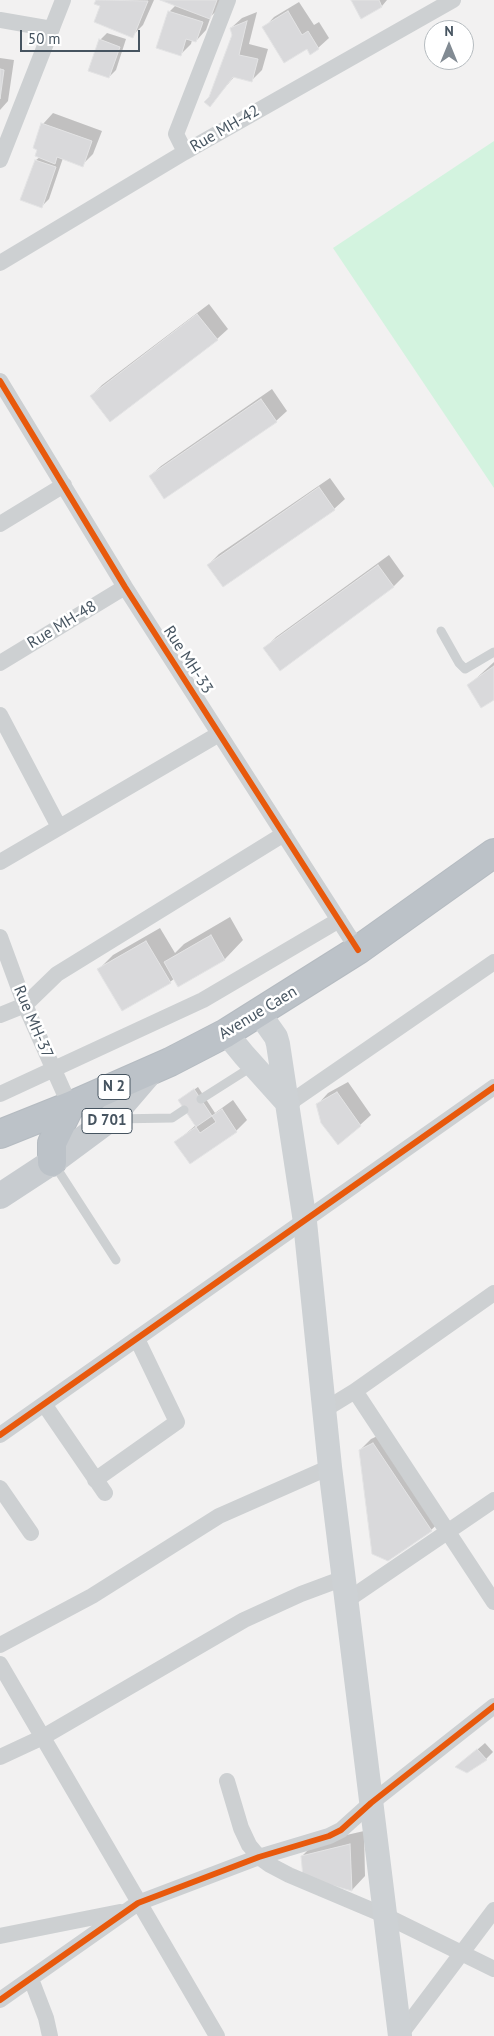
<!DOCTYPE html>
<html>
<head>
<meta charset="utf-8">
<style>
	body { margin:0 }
	#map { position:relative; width:494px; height:2036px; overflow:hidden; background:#f2f1f1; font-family:"PT Sans",sans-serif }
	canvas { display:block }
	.north { position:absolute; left:424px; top:20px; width:50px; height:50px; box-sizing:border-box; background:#fff; border:1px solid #b5bbbf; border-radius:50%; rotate:0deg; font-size:14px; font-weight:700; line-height:20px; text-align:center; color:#465460 }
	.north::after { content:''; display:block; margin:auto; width:18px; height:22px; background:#828b93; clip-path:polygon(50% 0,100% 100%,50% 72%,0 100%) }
	.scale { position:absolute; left:20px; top:30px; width:120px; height:22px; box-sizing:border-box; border:2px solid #465460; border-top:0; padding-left:6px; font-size:15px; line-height:18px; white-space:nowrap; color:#465460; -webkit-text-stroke:4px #fff; paint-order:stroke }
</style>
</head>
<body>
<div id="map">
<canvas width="494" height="2036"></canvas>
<div class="north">N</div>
<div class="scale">50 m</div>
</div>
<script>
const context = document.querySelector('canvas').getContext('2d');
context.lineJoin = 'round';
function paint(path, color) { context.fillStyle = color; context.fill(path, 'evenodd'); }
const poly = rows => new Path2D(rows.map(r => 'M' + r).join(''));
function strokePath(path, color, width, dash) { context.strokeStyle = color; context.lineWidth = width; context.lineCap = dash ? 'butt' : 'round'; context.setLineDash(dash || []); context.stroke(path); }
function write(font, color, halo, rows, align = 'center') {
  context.font = font + ' "PT Sans",sans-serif'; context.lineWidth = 5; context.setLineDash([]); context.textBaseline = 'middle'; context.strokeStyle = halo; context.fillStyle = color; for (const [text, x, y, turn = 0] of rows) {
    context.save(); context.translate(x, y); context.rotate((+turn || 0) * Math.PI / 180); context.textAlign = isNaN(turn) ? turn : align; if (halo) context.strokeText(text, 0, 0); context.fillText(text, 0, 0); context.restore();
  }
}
const green = poly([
	[494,141,494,488,333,248]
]);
const shadow = poly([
	[97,0,154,0,143,25,132,36,102,6,96,3],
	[163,0,223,0,221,7,211,16,206,30,196,41,192,40,191,44,180,55,169,12,176,5],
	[352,0,387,0,382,6,362,17],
	[299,2,314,25,319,22,329,38,318,48,307,48,264,28,274,17],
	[257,12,249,44,268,49,262,70,251,81,234,77,210,105,210,97,233,35,231,28,242,18],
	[107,33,126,39,116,70,109,77,100,40],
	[0,58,14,60,8,101,0,110],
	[53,113,102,131,93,154,82,165,63,158,49,199,42,206,36,160,40,157,43,124],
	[209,304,228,329,217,339,91,396,102,385],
	[272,389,287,411,276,421,150,476,161,466],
	[330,478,345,499,334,509,208,565,219,554],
	[389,555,404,576,394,586,265,648,276,637],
	[494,662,494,698,469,685],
	[230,917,243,940,225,959,179,985,175,978,170,982,99,969,113,955,160,928,175,953,184,944],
	[348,1082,371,1115,360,1125,318,1104,328,1093],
	[198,1087,215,1113,233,1100,247,1120,236,1131,190,1162,176,1142,196,1125,179,1100],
	[384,1433,442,1520,431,1530,360,1450,371,1439],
	[485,1743,493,1752,486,1759,467,1772,457,1767],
	[364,1831,365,1876,352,1890,302,1856,316,1842]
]);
const building = poly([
	[96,0,148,1,133,38,94,22,100,6,94,4,96,0],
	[160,0,217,0,210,19,160,0],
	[351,0,379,0,382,7,361,19,351,0],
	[168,11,203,22,196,42,186,39,181,56,156,48,168,11],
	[288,11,302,35,308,31,319,49,310,55,307,49,284,63,262,27,288,11],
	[247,21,239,55,258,59,252,82,233,77,210,107,204,102,209,97,232,35,230,28,247,21],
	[99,39,120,47,109,78,88,71,99,39],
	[0,69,4,70,0,99,0,69],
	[41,123,92,141,83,167,57,157,55,164,35,156,37,150,33,148,41,123],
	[35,160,56,167,42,208,20,200,35,160],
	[197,314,218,340,110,422,90,396,197,314],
	[261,399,277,422,164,499,149,476,261,399],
	[319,487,335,510,223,587,207,565,319,487],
	[378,565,394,587,280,671,263,648,378,565],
	[494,666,494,700,481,708,467,685,494,666],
	[211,935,225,960,178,987,164,962,211,935],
	[146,941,171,983,122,1011,97,969,146,941],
	[194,1089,216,1122,200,1133,178,1100,194,1089],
	[337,1092,361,1126,338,1145,321,1123,316,1104,337,1092],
	[222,1109,237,1132,190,1164,174,1142,222,1109],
	[373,1443,432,1531,388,1561,372,1554,359,1450,373,1443],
	[477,1749,487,1760,467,1773,455,1767,477,1749],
	[350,1844,352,1891,303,1877,301,1856,350,1844]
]);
const lane = poly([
	[441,631,459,663,465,669,494,652],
	[201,1099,253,1066],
	[115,1119,172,1118,184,1110],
	[54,1164,116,1260]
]);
const street = poly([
	[0,20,52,29],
	[185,152,176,134,228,0],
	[0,160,63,0],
	[0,263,185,152,453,0],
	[0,381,125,587,358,950],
	[0,524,64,485],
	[0,663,125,587],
	[0,715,59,827],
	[0,862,219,734],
	[0,937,25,1005,70,1106],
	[0,1015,25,1005,57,974,284,834],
	[0,1094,203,1000,339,920],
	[288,1104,494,962],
	[355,1391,494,1602],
	[44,1404,105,1493],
	[324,1410,355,1391,494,1293],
	[0,1435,494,1087],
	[95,1480,177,1422,137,1339],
	[0,1488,31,1533],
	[346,1601,494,1500],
	[0,1645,92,1596,219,1516,330,1467],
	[0,1664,217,2036],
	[0,1757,43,1737,244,1620,301,1594,344,1578],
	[227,1781,241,1828,249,1845,259,1857,270,1865,289,1875,386,1916,494,1969],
	[0,1936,120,1912],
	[31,1979,46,2018,50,2036],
	[0,2000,138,1903,259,1857,329,1836,341,1830,371,1803,494,1706],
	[400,2035,494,1910]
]);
const secondary = poly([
	[259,1013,276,1037,278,1044,305,1222,330,1467,400,2036],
	[226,1033,244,1055,288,1104]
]);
const primary = poly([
	[0,1196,52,1162,110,1119,152,1070]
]);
const highway = poly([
	[0,1134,70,1106,170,1062,226,1033,358,950,494,853],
	[52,1162,52,1143,70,1106]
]);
const cycleway = poly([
	[0,381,125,587,358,950],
	[0,1435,494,1087],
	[0,2000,138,1903,259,1857,329,1836,341,1830,371,1803,494,1706]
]);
const shields = [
	[114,1087,32],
	[107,1121,50]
];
const shieldNames = [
	["N 2",114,1087],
	["D 701",107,1121]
];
const streetNames = [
	["Rue MH-42",225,129,-30],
	["Rue MH-48",62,625,-31],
	["Rue MH-33",188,660,57],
	["Avenue Caen",258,1013,-31],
	["Rue MH-37",33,1022,67]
];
paint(green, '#d3f3df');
paint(shadow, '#0003');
paint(building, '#d9d9db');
strokePath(building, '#e3e3e4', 1);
strokePath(highway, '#b5bbc1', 30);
strokePath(lane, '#cdd0d2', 9);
strokePath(street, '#cdd0d2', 16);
strokePath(secondary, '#cdd1d4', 24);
strokePath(primary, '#c8ccd0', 26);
strokePath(highway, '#bcc2c8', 28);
strokePath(cycleway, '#e8590c', 6);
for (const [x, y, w] of shields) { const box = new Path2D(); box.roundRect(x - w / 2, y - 12.5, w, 25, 4); context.fillStyle = '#fff'; context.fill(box); strokePath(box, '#465460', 1); }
write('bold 15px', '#465460', null, shieldNames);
write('16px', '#465460', '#fff', streetNames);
</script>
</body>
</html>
